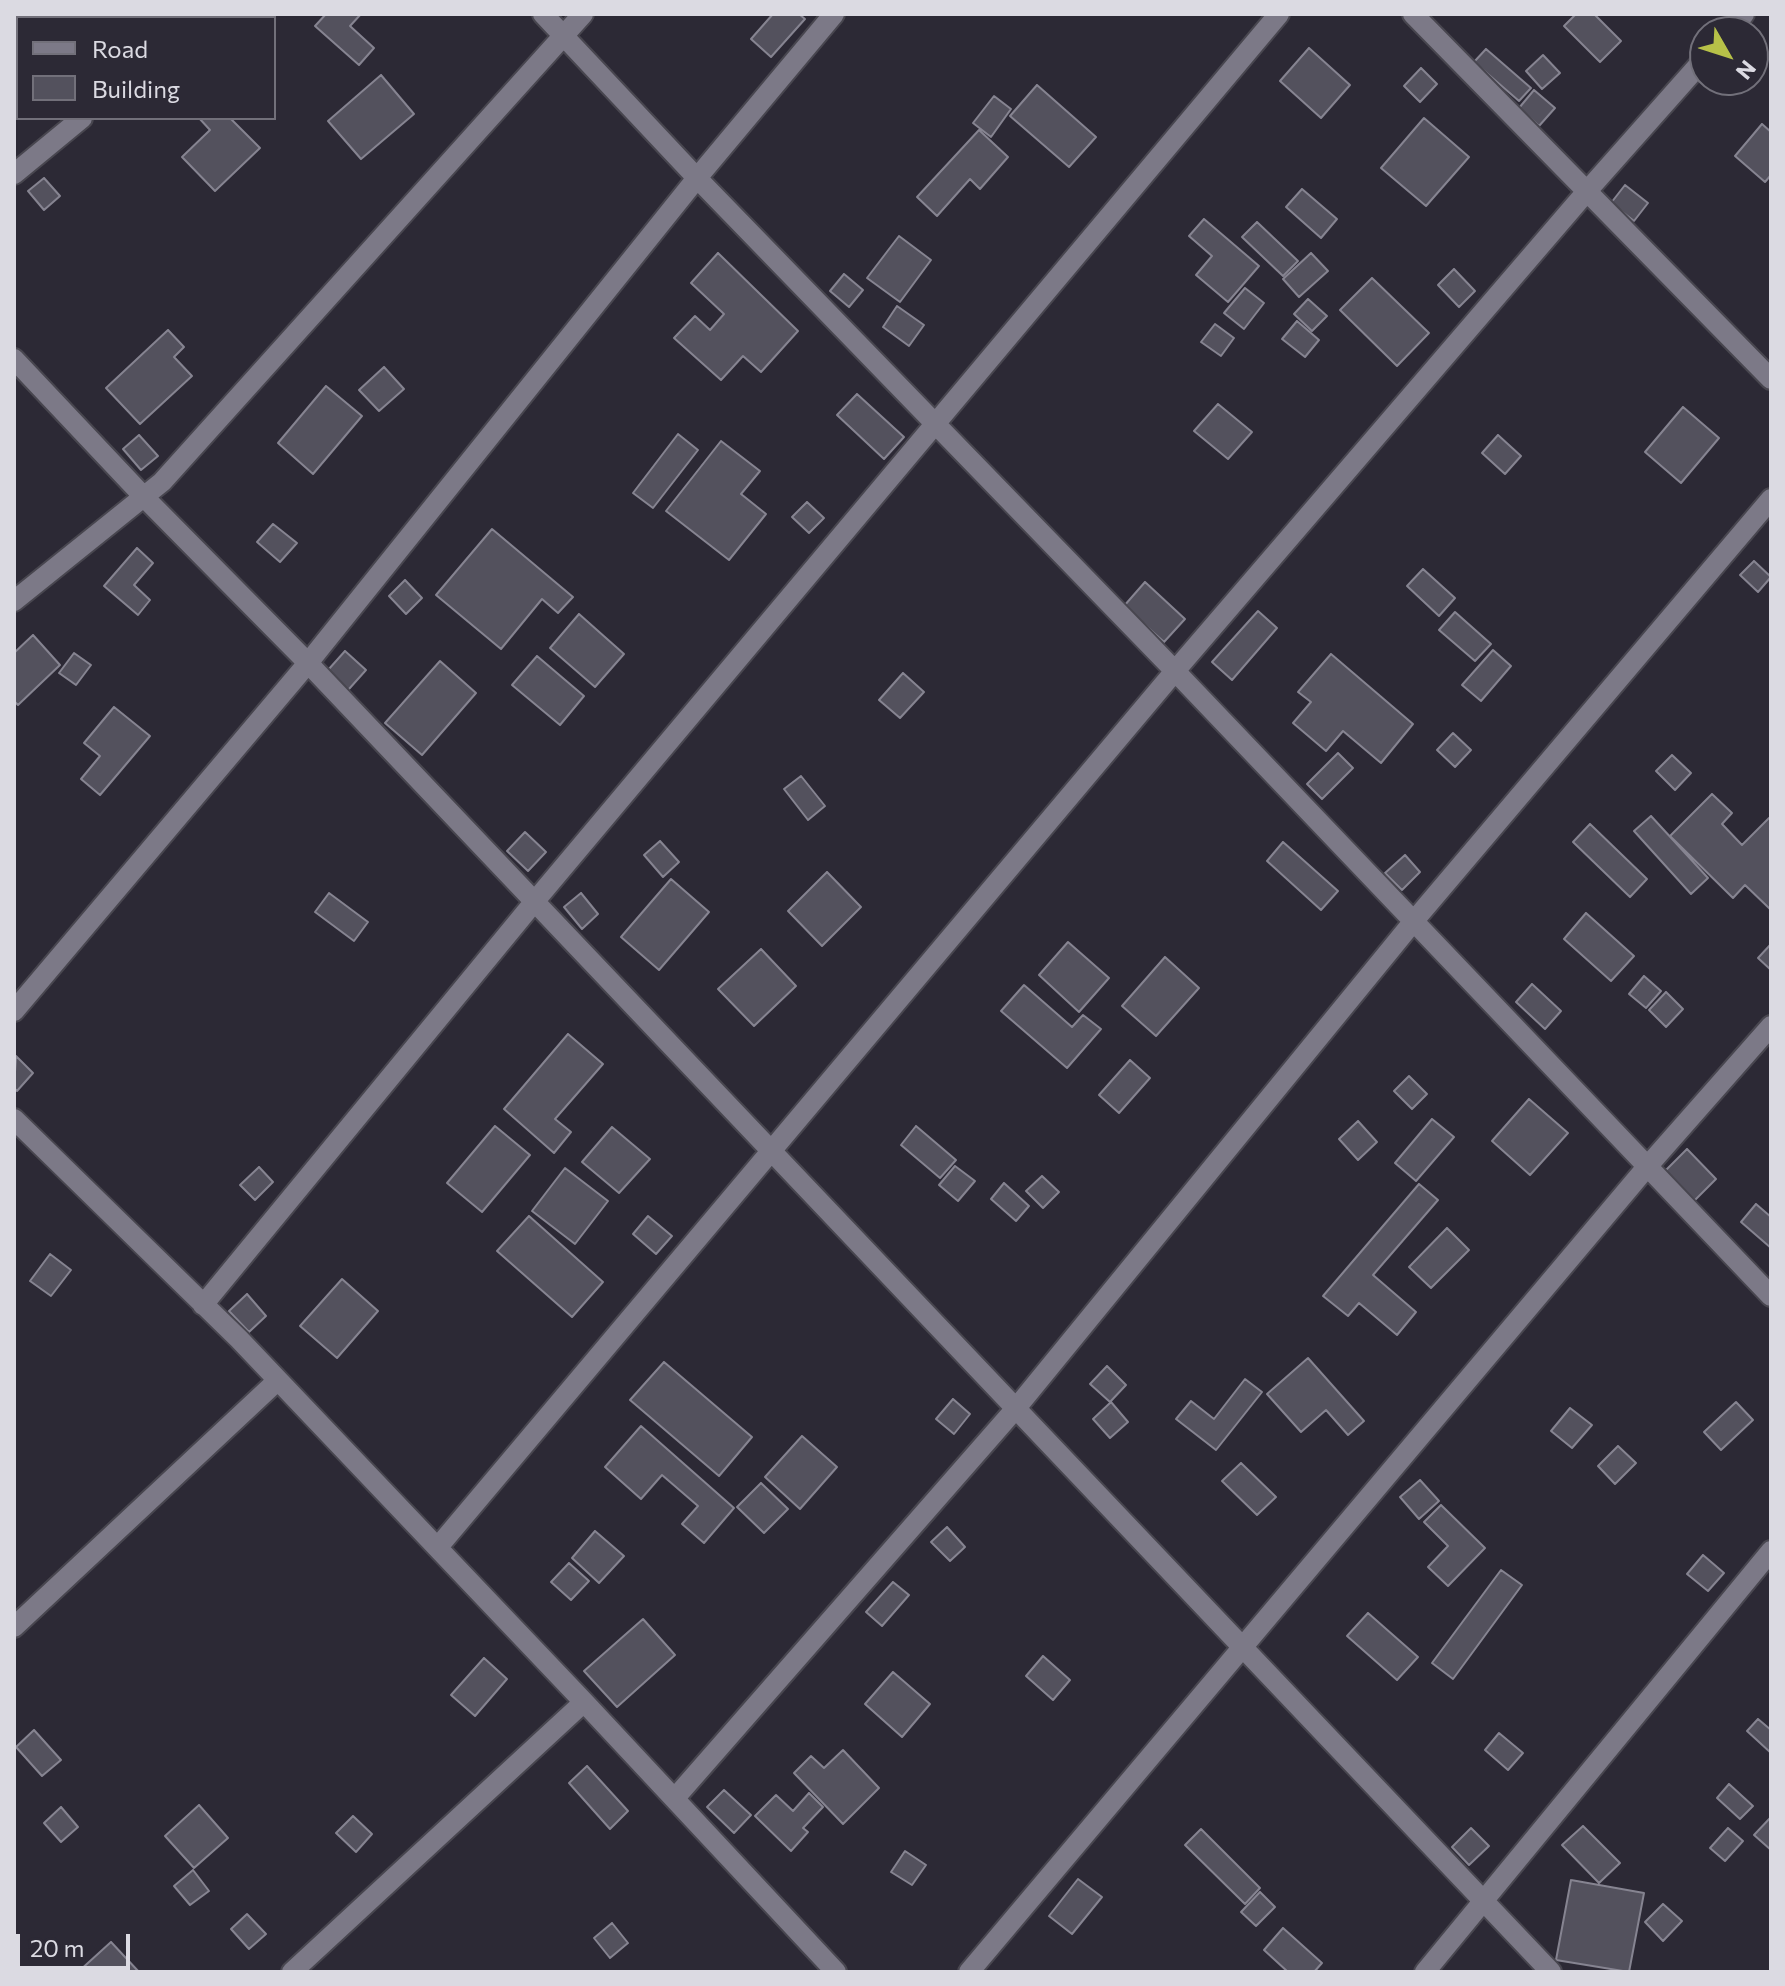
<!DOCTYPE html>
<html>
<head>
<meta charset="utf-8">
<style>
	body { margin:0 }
	#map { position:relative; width:1785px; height:1986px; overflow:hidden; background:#2c2935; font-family:Commissioner,sans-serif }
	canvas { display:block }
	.frame { position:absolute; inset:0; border:16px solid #dbdae2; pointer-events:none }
	.legend { position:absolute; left:16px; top:16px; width:260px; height:104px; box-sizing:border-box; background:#2c2935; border:2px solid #72707a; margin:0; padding:10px 14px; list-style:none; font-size:24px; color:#dbdae2 }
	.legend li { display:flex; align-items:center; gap:16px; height:40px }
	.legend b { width:40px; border:2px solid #72707a }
	.north { position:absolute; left:1689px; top:16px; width:80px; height:80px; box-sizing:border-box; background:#2c2935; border:2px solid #72707a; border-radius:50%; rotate:129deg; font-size:22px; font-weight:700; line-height:32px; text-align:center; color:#dbdae2 }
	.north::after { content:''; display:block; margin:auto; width:28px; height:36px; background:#b7c148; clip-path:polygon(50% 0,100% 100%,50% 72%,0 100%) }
	.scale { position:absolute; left:16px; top:1934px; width:114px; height:36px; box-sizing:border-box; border:4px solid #dbdae2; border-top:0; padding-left:10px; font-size:24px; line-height:28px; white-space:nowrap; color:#dbdae2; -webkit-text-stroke:6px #2c2935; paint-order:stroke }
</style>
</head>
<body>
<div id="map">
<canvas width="1785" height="1986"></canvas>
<div class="frame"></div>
<ul class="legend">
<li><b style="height:10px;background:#7c7987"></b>Road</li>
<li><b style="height:22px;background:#53515d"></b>Building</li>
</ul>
<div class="north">N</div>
<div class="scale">20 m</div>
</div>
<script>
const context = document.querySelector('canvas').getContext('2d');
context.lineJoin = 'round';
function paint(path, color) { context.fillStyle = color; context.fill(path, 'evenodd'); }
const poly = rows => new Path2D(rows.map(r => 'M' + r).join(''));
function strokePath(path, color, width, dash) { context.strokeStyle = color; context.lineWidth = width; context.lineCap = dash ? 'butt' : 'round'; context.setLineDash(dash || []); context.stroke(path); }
const building = poly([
	[47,14,127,14,129,17,42,18,47,14],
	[326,14,361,14,350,26,374,48,359,65,315,26,326,14],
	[773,14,799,14,805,19,771,57,751,39,773,14],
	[1576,14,1594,14,1621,41,1600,62,1564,26,1576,14],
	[1309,48,1350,85,1321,118,1280,81,1309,48],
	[1486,49,1531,88,1519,101,1474,62,1486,49],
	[1543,55,1560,73,1542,89,1526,71,1543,55],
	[1421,68,1437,84,1420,102,1404,86,1421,68],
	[381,75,414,114,361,159,328,121,381,75],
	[1037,85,1096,137,1069,167,1010,116,1037,85],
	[1534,90,1555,108,1539,126,1519,108,1534,90],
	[994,96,1011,109,991,137,973,123,994,96],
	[199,118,230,118,260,148,215,191,182,157,210,130,199,118],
	[1424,118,1469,157,1426,206,1381,168,1424,118],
	[1762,124,1771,132,1771,175,1765,182,1735,156,1762,124],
	[979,130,1008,157,980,189,970,179,937,216,917,197,979,130],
	[44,178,60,196,44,210,28,191,44,178],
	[1625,185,1648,203,1634,221,1611,203,1625,185],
	[1302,189,1337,219,1321,238,1286,207,1302,189],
	[1204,219,1259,266,1228,302,1196,275,1212,256,1189,236,1204,219],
	[1257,222,1298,261,1283,276,1242,237,1257,222],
	[899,236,931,260,900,302,867,278,899,236],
	[718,253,798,331,761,372,743,356,721,380,674,338,695,316,710,330,724,314,691,283,718,253],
	[1311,253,1328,271,1299,297,1283,279,1311,253],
	[1454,269,1475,291,1459,307,1438,285,1454,269],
	[844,274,863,290,849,307,830,291,844,274],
	[1372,278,1429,333,1397,366,1340,310,1372,278],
	[1245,288,1264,303,1244,329,1224,313,1245,288],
	[1308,299,1327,316,1312,331,1294,314,1308,299],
	[897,306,924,325,909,346,883,327,897,306],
	[1297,321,1319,340,1305,357,1282,339,1297,321],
	[1215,324,1234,338,1221,356,1201,342,1215,324],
	[168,330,184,347,174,357,192,376,140,424,106,388,168,330],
	[384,367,404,389,379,411,359,390,384,367],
	[326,386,362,416,313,474,278,443,326,386],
	[857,394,904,437,884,459,837,415,857,394],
	[1218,404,1252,432,1228,459,1194,431,1218,404],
	[1683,407,1719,438,1681,483,1645,452,1683,407],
	[678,434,698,450,653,508,633,493,678,434],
	[139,435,158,456,141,470,123,449,139,435],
	[1498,435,1521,456,1505,474,1482,453,1498,435],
	[721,441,760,471,741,494,766,514,729,560,666,511,721,441],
	[807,502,824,518,809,533,792,517,807,502],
	[273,524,297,543,280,562,257,542,273,524],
	[492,529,573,597,558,613,542,599,501,649,436,595,492,529],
	[137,548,153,563,134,585,150,600,138,615,104,586,137,548],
	[1754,561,1771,577,1758,592,1740,575,1754,561],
	[1423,569,1455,598,1439,616,1407,586,1423,569],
	[405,580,422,598,406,614,389,596,405,580],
	[1145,582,1185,619,1164,642,1124,606,1145,582],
	[1258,611,1277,628,1232,680,1212,662,1258,611],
	[1455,612,1491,644,1475,661,1439,630,1455,612],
	[579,614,624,654,595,687,550,648,579,614],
	[33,635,60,665,18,705,14,701,14,653,33,635],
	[1493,650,1511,666,1481,701,1462,685,1493,650],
	[345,651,366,670,341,698,320,679,345,651],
	[74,653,91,665,76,685,59,673,74,653],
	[1331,654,1413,724,1381,763,1343,731,1326,751,1293,723,1311,702,1298,692,1331,654],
	[537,656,584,696,560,725,512,685,537,656],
	[440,661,476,693,422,755,385,723,440,661],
	[903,673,924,692,900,718,879,700,903,673],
	[114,707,150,736,100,795,81,779,100,756,84,743,114,707],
	[1453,733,1471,750,1455,767,1437,750,1453,733],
	[1338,753,1353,768,1322,799,1307,784,1338,753],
	[1672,755,1691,773,1675,790,1656,771,1672,755],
	[801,776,825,806,808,820,784,789,801,776],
	[1712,794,1732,813,1722,824,1742,845,1769,818,1771,820,1771,910,1745,885,1733,898,1670,836,1712,794],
	[1651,816,1708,878,1691,894,1634,831,1651,816],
	[1590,824,1647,879,1630,897,1573,842,1590,824],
	[525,832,546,852,528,871,507,851,525,832],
	[660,841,679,862,663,877,644,855,660,841],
	[1283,842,1338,891,1321,910,1267,861,1283,842],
	[1405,855,1420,872,1402,890,1385,873,1405,855],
	[827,872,861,907,822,946,788,911,827,872],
	[671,879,709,912,659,970,621,937,671,879],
	[329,893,368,922,354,941,315,912,329,893],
	[581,893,598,914,582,929,564,907,581,893],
	[1586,913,1634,956,1611,981,1564,939,1586,913],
	[1068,942,1109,978,1079,1012,1039,975,1068,942],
	[1771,944,1771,970,1758,958,1771,944],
	[761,949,796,986,754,1026,718,989,761,949],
	[1165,957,1199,988,1156,1036,1122,1006,1165,957],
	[1644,976,1661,991,1646,1008,1629,994,1644,976],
	[1532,984,1561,1011,1545,1029,1516,1002,1532,984],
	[1024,985,1072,1027,1083,1015,1101,1029,1067,1068,1001,1011,1024,985],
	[1666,992,1683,1009,1666,1027,1649,1010,1666,992],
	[568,1034,603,1064,555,1119,571,1132,554,1153,504,1109,568,1034],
	[16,1056,33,1073,17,1091,14,1088,16,1056],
	[1130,1060,1150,1078,1119,1113,1099,1095,1130,1060],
	[1409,1076,1427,1094,1412,1109,1394,1091,1409,1076],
	[1529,1099,1568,1133,1530,1175,1492,1141,1529,1099],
	[1432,1119,1454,1137,1416,1181,1395,1163,1432,1119],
	[1358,1121,1377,1142,1358,1160,1339,1139,1358,1121],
	[495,1126,530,1155,482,1212,447,1183,495,1126],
	[916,1126,956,1160,940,1178,901,1145,916,1126],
	[612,1127,650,1159,619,1193,582,1162,612,1127],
	[1687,1149,1716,1179,1687,1208,1658,1178,1687,1149],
	[955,1166,975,1181,958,1201,939,1185,955,1166],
	[259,1167,273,1182,255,1200,240,1185,259,1167],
	[565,1168,608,1201,575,1244,532,1211,565,1168],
	[1042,1176,1059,1192,1043,1208,1026,1191,1042,1176],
	[1004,1183,1029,1206,1016,1221,991,1199,1004,1183],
	[1419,1184,1438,1200,1373,1275,1416,1312,1397,1335,1359,1303,1348,1316,1323,1296,1419,1184],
	[1756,1204,1771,1217,1771,1248,1741,1222,1756,1204],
	[529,1216,603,1282,572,1317,497,1251,529,1216],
	[648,1216,672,1236,656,1254,633,1234,648,1216],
	[1447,1228,1469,1250,1431,1288,1409,1267,1447,1228],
	[50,1254,71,1270,51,1296,30,1281,50,1254],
	[342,1279,378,1311,337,1358,300,1326,342,1279],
	[247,1294,266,1316,249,1332,229,1311,247,1294],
	[1308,1358,1364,1421,1348,1435,1326,1410,1301,1432,1267,1394,1308,1358],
	[664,1362,752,1437,719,1476,630,1400,664,1362],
	[1107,1366,1126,1385,1110,1402,1090,1384,1107,1366],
	[1245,1379,1262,1392,1216,1450,1176,1419,1191,1401,1214,1419,1245,1379],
	[953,1399,970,1414,954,1434,936,1419,953,1399],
	[1111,1402,1128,1422,1110,1438,1093,1419,1111,1402],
	[1736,1402,1753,1420,1721,1450,1704,1432,1736,1402],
	[1570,1408,1592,1425,1572,1448,1551,1431,1570,1408],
	[641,1426,734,1508,704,1543,682,1524,698,1506,662,1475,641,1499,605,1467,641,1426],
	[802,1436,837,1467,800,1509,765,1477,802,1436],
	[1618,1446,1636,1463,1615,1484,1598,1466,1618,1446],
	[1241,1463,1276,1497,1257,1515,1222,1481,1241,1463],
	[1420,1480,1439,1501,1419,1519,1400,1497,1420,1480],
	[761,1483,788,1509,764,1533,737,1507,761,1483],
	[1441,1505,1485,1548,1448,1586,1428,1567,1448,1546,1424,1522,1441,1505],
	[947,1527,965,1547,950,1561,931,1542,947,1527],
	[595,1531,624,1556,599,1583,572,1558,595,1531],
	[1703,1555,1724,1573,1708,1591,1687,1574,1703,1555],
	[569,1563,589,1581,571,1600,551,1582,569,1563],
	[1501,1570,1522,1585,1453,1679,1432,1663,1501,1570],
	[893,1582,909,1595,882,1626,866,1612,893,1582],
	[1368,1613,1418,1657,1397,1680,1347,1636,1368,1613],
	[643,1619,675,1655,617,1707,584,1671,643,1619],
	[1043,1656,1070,1680,1053,1700,1026,1676,1043,1656],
	[484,1658,507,1679,475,1716,451,1695,484,1658],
	[893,1672,930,1704,902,1737,865,1704,893,1672],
	[1758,1719,1771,1730,1771,1753,1747,1731,1758,1719],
	[34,1730,61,1760,42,1776,16,1747,34,1730],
	[1499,1733,1523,1753,1508,1770,1485,1750,1499,1733],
	[843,1750,879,1788,843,1824,794,1773,811,1756,824,1768,843,1750],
	[587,1766,628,1811,610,1829,569,1783,587,1766],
	[1729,1784,1753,1806,1740,1819,1717,1798,1729,1784],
	[724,1790,751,1815,734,1833,707,1807,724,1790],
	[809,1793,823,1807,803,1828,808,1832,791,1851,755,1816,776,1795,793,1811,809,1793],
	[199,1805,228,1838,194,1868,165,1836,199,1805],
	[61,1807,78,1827,61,1842,44,1823,61,1807],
	[353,1816,372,1834,356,1852,336,1833,353,1816],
	[1771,1817,1771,1850,1754,1835,1771,1817],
	[1583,1826,1620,1863,1599,1883,1562,1845,1583,1826],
	[1471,1828,1489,1846,1469,1865,1452,1847,1471,1828],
	[1728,1828,1743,1841,1725,1861,1710,1848,1728,1828],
	[1201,1829,1260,1888,1245,1904,1185,1845,1201,1829],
	[905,1851,926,1865,912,1885,891,1872,905,1851],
	[193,1870,209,1891,190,1905,174,1886,193,1870],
	[1078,1879,1102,1897,1072,1934,1049,1916,1078,1879],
	[1571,1880,1644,1893,1629,1972,1556,1960,1571,1880],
	[1260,1892,1275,1907,1256,1926,1241,1912,1260,1892],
	[1663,1904,1682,1921,1663,1941,1645,1922,1663,1904],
	[247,1914,266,1934,249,1949,231,1929,247,1914],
	[612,1923,628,1943,610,1958,594,1938,612,1923],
	[1283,1928,1322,1963,1314,1972,1288,1972,1264,1950,1283,1928],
	[111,1942,139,1972,78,1972,111,1942]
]);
const minor = poly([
	[543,14,697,178,1175,671,1771,1296],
	[1413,14,1771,379],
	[202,18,207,14],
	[1728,32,1744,14],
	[14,174,82,118],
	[14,359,145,498,308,663,1551,1972],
	[14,601,162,482,583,14],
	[14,1011,308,663,697,178,834,14],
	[14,1119,239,1339,584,1702,836,1972],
	[203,1305,535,901,1279,14],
	[438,1547,1175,671,1588,190,1705,58],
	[14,1627,277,1381],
	[675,1798,1017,1407,1413,922,1771,499],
	[292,1972,584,1702],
	[969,1972,1646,1168,1771,1026],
	[1425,1972,1771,1551]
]);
paint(building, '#53515d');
strokePath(building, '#868491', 2);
strokePath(minor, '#48464f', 24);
strokePath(minor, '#7c7987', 20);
</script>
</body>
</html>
